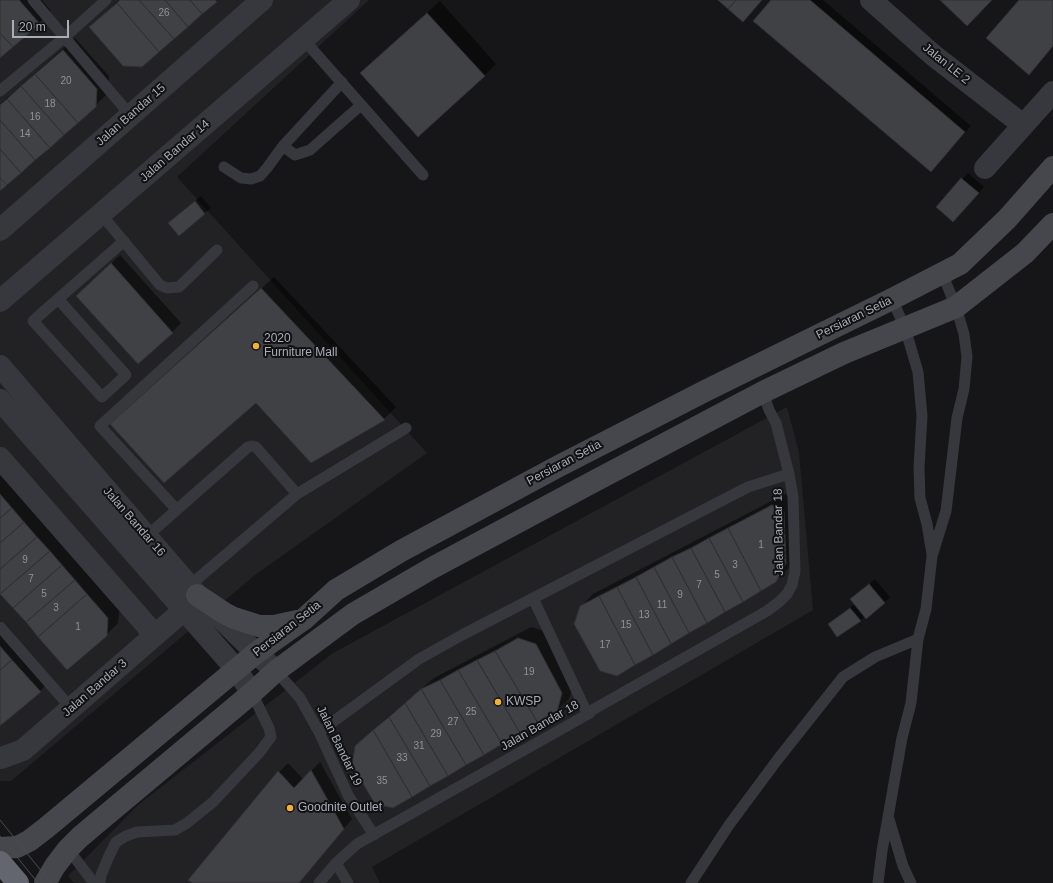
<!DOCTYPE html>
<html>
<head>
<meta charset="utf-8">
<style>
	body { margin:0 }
	#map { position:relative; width:1053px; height:883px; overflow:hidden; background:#161618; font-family:Arial,sans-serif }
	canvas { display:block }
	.scale { position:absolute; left:12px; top:20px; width:57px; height:18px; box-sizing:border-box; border:2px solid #a8adb8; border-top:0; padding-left:5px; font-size:12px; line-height:14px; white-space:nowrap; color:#a8adb8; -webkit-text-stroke:3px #111113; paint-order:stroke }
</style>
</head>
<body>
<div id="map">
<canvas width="1053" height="883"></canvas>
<div class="scale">20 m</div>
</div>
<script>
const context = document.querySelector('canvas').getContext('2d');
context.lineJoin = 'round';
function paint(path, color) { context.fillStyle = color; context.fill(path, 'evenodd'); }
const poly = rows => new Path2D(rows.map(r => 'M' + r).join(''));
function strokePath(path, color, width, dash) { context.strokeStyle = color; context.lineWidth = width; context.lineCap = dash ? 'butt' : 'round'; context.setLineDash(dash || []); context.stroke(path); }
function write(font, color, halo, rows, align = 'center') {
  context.font = font + ' Arial,sans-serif'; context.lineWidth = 4; context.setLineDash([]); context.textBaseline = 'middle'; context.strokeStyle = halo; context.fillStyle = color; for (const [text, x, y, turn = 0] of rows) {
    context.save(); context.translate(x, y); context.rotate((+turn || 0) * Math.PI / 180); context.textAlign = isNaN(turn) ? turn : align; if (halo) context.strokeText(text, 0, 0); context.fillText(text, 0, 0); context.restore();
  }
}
const built = poly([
	[0,0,369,0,177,177,427,453,255,575,11,781,0,781],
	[787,407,799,453,813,610,372,867,380,883,74,883,68,876,138,805,333,653]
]);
const shadow = poly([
	[0,0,42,0,51,11,39,23,0,57],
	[119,0,217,0,173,38,90,27],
	[772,0,823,0,971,126,931,171],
	[440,1,496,64,484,76,374,61],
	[75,38,109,76,107,94,95,106,0,190,0,104],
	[968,173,984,187,959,215,938,207],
	[201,196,211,208,179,234,169,223],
	[120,255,181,323,172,332,77,296],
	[274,277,396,407,384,419,256,402,123,413],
	[0,468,120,606,118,623,106,635,0,591],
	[785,494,796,500,798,550,788,569,775,581,581,607,593,594],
	[875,579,890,597,884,603,865,616,860,621,829,624,835,618,855,604,851,599],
	[0,620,52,679,40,691,0,725],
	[531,627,548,632,574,681,569,699,556,711,356,746,368,734,434,678],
	[320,762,352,819,299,883,193,883,189,880,279,772,288,763,303,779]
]);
const building = poly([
	[0,0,19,0,40,24,13,47,0,33,0,0],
	[120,0,139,0,174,39,159,52,117,3,120,0],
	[139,0,165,0,188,27,174,39,139,0],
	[165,0,190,0,202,14,188,27,165,0],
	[190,0,215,0,217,2,202,14,190,0],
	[718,0,736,0,728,9,718,0],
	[736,0,762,0,743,22,728,9,736,0],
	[771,0,810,0,965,132,931,172,753,21,771,0],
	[940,0,992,0,967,26,940,0],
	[1019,0,1053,0,1053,46,1029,75,986,38,1019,0],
	[117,3,159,52,142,67,123,66,89,27,117,3],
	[427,13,485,76,418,137,360,73,427,13],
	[0,33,13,47,0,58,0,33],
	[63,50,97,89,96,107,78,123,35,74,63,50],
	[35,74,78,123,64,135,21,86,35,74],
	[21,86,64,135,50,148,7,99,21,86],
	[7,99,50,148,35,160,0,120,0,105,7,99],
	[0,120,35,160,21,173,0,149,0,120],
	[0,149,21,173,7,185,0,178,0,149],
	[0,178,7,185,0,191,0,178],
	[961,178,979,193,953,222,936,207,961,178],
	[195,201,205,214,179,236,168,223,195,201],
	[111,263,173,333,138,364,76,296,111,263],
	[261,288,385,420,311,463,256,403,164,483,110,424,261,288],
	[0,494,12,508,0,518,0,494],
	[772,505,784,512,786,563,776,582,761,591,728,528,772,505],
	[12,508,24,522,0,543,0,518,12,508],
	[24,522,37,537,0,569,0,543,24,522],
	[728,528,761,591,743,602,709,538,728,528],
	[37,537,50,551,0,594,0,569,37,537],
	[709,538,743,602,725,612,691,548,709,538],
	[691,548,725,612,707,623,672,557,691,548],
	[50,551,62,565,13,608,0,594,50,551],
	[672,557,707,623,689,633,654,567,672,557],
	[62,565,75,580,26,622,13,608,62,565],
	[654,567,689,633,671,644,636,577,654,567],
	[636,577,671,644,653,655,617,587,636,577],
	[75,580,87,594,38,637,26,622,75,580],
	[869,584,885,603,866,619,850,599,869,584],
	[617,587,653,655,635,665,599,596,617,587],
	[87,594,108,618,107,636,67,670,38,637,87,594],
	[599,596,635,665,617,676,600,671,574,624,580,606,599,596],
	[850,608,861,621,837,637,828,624,850,608],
	[518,638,536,644,562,693,557,712,538,723,495,651,518,638],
	[0,646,12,660,0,670,0,646],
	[495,651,538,723,520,733,477,660,495,651],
	[12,660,41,692,0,726,0,670,12,660],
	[477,660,520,733,502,744,458,670,477,660],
	[458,670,502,744,484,755,440,680,458,670],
	[440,680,484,755,466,765,421,689,440,680],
	[421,689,466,765,448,776,405,703,421,689],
	[405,703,448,776,430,786,389,717,405,703],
	[389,717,430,786,412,797,373,730,389,717],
	[373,730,412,797,393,808,375,804,352,765,355,746,373,730],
	[311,770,344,829,299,883,192,883,188,880,278,771,294,788,311,770]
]);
const lane = poly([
	[33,0,131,116],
	[304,40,423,175],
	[0,91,65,37,106,0],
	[283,146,295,155,310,150,361,105],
	[224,167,241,178,251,179,260,176,267,168,283,146,342,82],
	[101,214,160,285,167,288,179,287,217,250],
	[58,299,126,375,102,397,33,321,58,299,124,241],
	[892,299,905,328,918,372,922,416,919,468,920,498,927,524,932,554],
	[763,392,769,410,776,423,789,474],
	[177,510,100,426,253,286],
	[147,536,248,447,252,446,256,447,297,494],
	[189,586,297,494,406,428],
	[533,598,587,713],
	[0,627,71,708],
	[276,671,300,698,319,732,348,795,374,835],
	[889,819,903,866,911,883],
	[68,849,94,883],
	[336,863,348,883],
	[100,883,101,875,109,856,116,842,126,836,137,832,175,830,187,823,213,802,259,753,271,737,269,728,252,693],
	[319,883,336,863,357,844,590,713,587,713,767,611,779,602,787,594,792,585,795,571,793,497,789,474,748,487,462,635,419,659,319,732],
	[691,883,729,825,778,759,843,677,875,657,918,639],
	[878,883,882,851,902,738,911,703,918,639,926,609,932,556,946,511,957,418,964,389,967,357,964,334,956,307,942,273]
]);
const street = poly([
	[871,0,933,55,1023,125],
	[985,168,1053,92],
	[0,230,262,0],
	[0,301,349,0],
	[0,366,197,595,256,653,276,671],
	[0,400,236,669,252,693],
	[0,458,155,635],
	[0,758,4,757,23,750,184,610]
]);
const secondary = poly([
	[197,595,224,613,234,618,259,626,274,626,297,621],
	[0,848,17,847,29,841,46,828,256,653,304,619,336,590,401,551,557,467,707,390,892,299,960,264,1007,219,1053,167],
	[45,883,55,866,68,849,80,837,93,826,252,693,276,671,353,614,432,568,589,484,763,392,844,353,956,307,1025,253,1053,224]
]);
const highway = poly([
	[0,862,18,883]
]);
const tram = poly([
	[0,820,51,883],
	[0,836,38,883]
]);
const markers = [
	[256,346,4,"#f2b134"],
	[498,702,4,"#f2b134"],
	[290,808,4,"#f2b134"]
];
const numberNames = [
	["26",164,13],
	["20",66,81],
	["18",50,104],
	["16",35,117],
	["14",25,134],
	["1",761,545],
	["9",25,560],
	["3",735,565],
	["5",717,575],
	["7",31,579],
	["7",699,585],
	["5",44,594],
	["9",680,595],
	["11",662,605],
	["3",56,608],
	["13",644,615],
	["15",626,625],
	["1",78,627],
	["17",605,645],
	["19",529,672],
	["25",471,712],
	["27",453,722],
	["29",436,734],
	["31",419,746],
	["33",402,758],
	["35",382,781]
];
const streetNames = [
	["Jalan LE 2",946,64,39],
	["Jalan Bandar 15",131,115,-41],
	["Jalan Bandar 14",175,151,-41],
	["Persiaran Setia",854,318,-26],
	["Persiaran Setia",564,463,-28],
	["Jalan Bandar 16",134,522,49],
	["Jalan Bandar 18",779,532,-91],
	["Persiaran Setia",287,629,-38],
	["Jalan Bandar 3",95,688,-41],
	["Jalan Bandar 18",540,726,-30],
	["Jalan Bandar 19",339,746,64]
];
const poiNames = [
	["2020",264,339],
	["Furniture Mall",264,353],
	["KWSP",506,702],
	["Goodnite Outlet",298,808]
];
paint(built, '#222225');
paint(shadow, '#0007');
paint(building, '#404145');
strokePath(building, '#303034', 1);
strokePath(lane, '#37383d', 11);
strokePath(street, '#37383d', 22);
strokePath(secondary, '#45474d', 22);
strokePath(highway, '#63666e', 22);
strokePath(tram, '#4a4c52', 1);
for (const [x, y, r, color] of markers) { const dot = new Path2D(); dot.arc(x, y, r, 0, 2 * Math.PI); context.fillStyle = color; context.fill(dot); strokePath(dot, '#111113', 1.5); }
write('10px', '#8e929b', null, numberNames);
write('12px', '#a8adb8', '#111113', streetNames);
write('12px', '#a8adb8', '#111113', poiNames, 'left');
</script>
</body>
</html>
